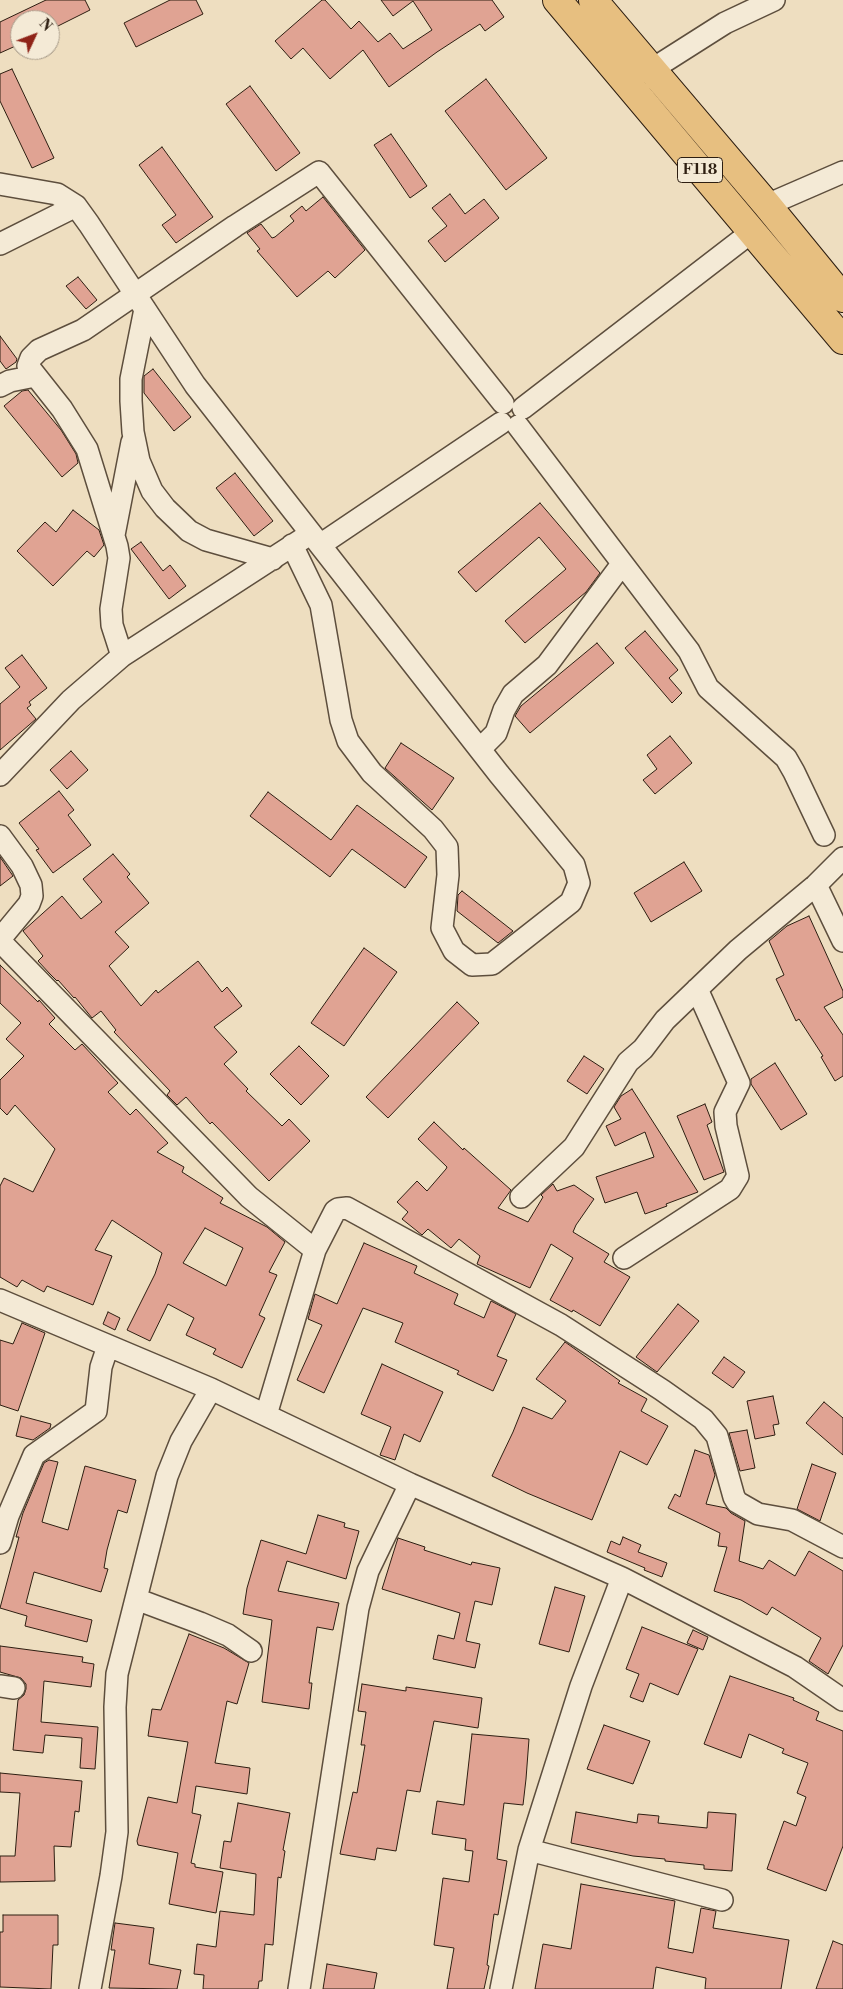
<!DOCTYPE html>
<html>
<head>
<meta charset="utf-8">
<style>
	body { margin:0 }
	#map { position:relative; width:843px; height:1989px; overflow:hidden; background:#eedec0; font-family:"Libre Bodoni",serif }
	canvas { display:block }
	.north { position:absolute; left:10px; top:10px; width:50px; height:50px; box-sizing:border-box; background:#f4ead6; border:1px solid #a49887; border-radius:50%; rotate:47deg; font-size:14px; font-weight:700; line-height:20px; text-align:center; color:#2d1e11 }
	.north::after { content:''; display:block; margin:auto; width:18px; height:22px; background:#8f2418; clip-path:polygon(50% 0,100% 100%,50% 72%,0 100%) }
</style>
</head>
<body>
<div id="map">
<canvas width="843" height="1989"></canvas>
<div class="north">N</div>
</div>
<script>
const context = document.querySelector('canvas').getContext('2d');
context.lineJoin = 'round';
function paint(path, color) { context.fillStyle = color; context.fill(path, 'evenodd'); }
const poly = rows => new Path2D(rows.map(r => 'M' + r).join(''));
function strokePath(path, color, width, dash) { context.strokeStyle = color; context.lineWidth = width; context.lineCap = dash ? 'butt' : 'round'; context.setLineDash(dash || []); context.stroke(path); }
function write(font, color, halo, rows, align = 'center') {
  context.font = font + ' "Libre Bodoni",serif'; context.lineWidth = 4; context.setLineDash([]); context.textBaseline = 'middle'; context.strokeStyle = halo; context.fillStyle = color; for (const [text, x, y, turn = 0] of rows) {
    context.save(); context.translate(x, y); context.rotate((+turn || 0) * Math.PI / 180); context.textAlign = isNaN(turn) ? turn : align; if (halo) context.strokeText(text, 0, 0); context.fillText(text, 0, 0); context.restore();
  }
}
const building = poly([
	[46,0,85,0,90,10,50,30,50,20,20,20,20,44,0,53,0,22,46,0],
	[170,0,196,0,203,14,136,47,124,23,170,0],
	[322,0,325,0,351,29,359,21,378,42,390,33,403,49,432,30,413,1,393,16,381,0,492,0,504,17,485,31,480,24,437,52,389,87,363,50,330,79,303,48,291,59,275,41,322,0],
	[12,69,54,158,32,168,0,101,0,74,12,69],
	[486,79,547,158,506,190,445,111,486,79],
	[250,86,300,153,276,171,226,104,250,86],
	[391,134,427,186,410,198,374,145,391,134],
	[162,147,213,217,176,243,162,225,176,215,139,165,162,147],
	[450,194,465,214,484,199,499,218,445,262,428,241,447,226,432,208,450,194],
	[323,197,365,250,335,278,328,271,297,297,257,251,260,249,247,233,261,224,272,238,275,237,294,221,290,216,302,206,306,211,323,197],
	[78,277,97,300,86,309,66,286,78,277],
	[0,336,17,359,16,362,6,369,0,361,0,336],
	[153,369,191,417,174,431,144,393,144,376,153,369],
	[28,390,61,430,76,454,78,463,62,477,4,406,22,391,28,390],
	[235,473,273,521,254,536,216,488,235,473],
	[540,503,600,573,586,592,525,643,505,621,566,569,539,537,476,592,458,572,540,503],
	[73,510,99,530,104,545,94,557,87,551,53,586,17,551,45,522,56,532,73,510],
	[141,542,163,571,170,565,186,586,169,599,131,549,141,542],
	[645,631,678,670,669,678,682,693,672,703,625,648,645,631],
	[597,643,614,663,530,733,515,716,521,706,597,643],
	[22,655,47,688,29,702,31,705,27,708,36,719,0,750,0,704,20,687,5,668,22,655],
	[670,736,692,763,655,794,643,780,657,769,647,755,670,736],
	[401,743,454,778,432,810,385,768,401,743],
	[71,751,88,770,67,789,50,770,71,751],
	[59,791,74,810,68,815,91,845,53,873,36,850,39,849,19,823,59,791],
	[268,792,331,840,357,805,427,857,405,888,352,849,330,877,250,816,268,792],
	[113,854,130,874,127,877,149,903,115,932,129,947,109,966,141,1006,156,990,158,993,198,961,222,992,227,987,242,1006,214,1027,237,1052,224,1064,248,1089,246,1091,282,1126,289,1119,310,1141,269,1181,212,1122,210,1124,186,1097,177,1105,167,1095,170,1091,114,1032,116,1030,101,1011,92,1018,75,997,74,998,58,980,57,981,50,974,38,961,43,956,23,931,62,896,81,919,102,902,83,879,113,854],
	[0,857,13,876,0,886,0,857],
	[684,862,702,891,651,922,634,893,684,862],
	[462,891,513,931,498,943,457,911,458,895,462,891],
	[809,916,843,991,843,997,824,1007,843,1035,843,1076,835,1081,821,1057,823,1056,799,1019,796,1021,776,979,784,975,769,941,787,926,809,916],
	[364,948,397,972,344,1046,311,1023,364,948],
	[0,965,38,1002,39,1000,55,1018,49,1024,75,1050,82,1044,118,1083,108,1092,130,1115,136,1109,168,1143,157,1152,184,1167,182,1172,223,1198,220,1203,267,1227,285,1242,269,1272,277,1275,259,1315,265,1318,242,1368,213,1354,216,1349,186,1335,194,1318,168,1304,150,1341,127,1330,155,1274,162,1253,112,1220,95,1250,112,1256,93,1305,47,1286,44,1292,22,1280,17,1287,0,1277,0,1186,4,1178,33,1192,55,1149,15,1105,7,1115,0,1108,0,1080,24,1056,6,1039,21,1023,0,1003,0,965],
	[205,1228,243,1248,226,1286,183,1263,205,1228],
	[457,1002,479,1023,388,1118,366,1097,457,1002],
	[299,1046,329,1076,301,1105,270,1074,299,1046],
	[584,1056,604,1069,587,1094,567,1081,584,1056],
	[775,1063,807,1114,781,1130,751,1084,751,1079,775,1063],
	[632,1089,698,1192,666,1204,667,1206,645,1214,637,1192,605,1203,596,1177,654,1157,645,1132,615,1146,606,1126,621,1119,614,1107,621,1096,632,1089],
	[705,1104,712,1122,707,1125,724,1172,704,1180,677,1116,705,1104],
	[434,1122,463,1150,464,1148,511,1190,498,1208,528,1222,543,1197,541,1195,553,1184,557,1191,574,1185,594,1199,576,1225,573,1232,609,1254,604,1262,630,1277,600,1326,573,1310,572,1312,550,1300,573,1258,551,1244,530,1288,477,1264,480,1256,459,1239,451,1248,428,1229,422,1235,402,1219,408,1212,397,1202,417,1181,427,1191,446,1169,447,1167,418,1139,434,1122],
	[364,1243,417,1266,414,1273,458,1294,454,1304,484,1318,491,1301,516,1314,497,1356,507,1360,493,1391,457,1374,459,1371,395,1342,403,1323,363,1308,324,1393,297,1380,322,1325,308,1319,315,1294,337,1304,364,1243],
	[678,1304,699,1321,657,1372,636,1357,678,1304],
	[108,1312,120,1318,115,1330,103,1324,108,1312],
	[22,1323,45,1333,18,1411,0,1405,0,1340,13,1344,22,1323],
	[565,1342,620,1381,618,1383,647,1399,641,1411,668,1426,647,1465,620,1451,592,1520,527,1493,492,1476,513,1432,523,1407,552,1419,566,1401,536,1379,565,1342],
	[724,1357,745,1372,733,1388,712,1373,724,1357],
	[382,1364,443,1392,420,1442,404,1434,395,1460,380,1455,391,1427,361,1414,382,1364],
	[773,1396,779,1424,773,1425,775,1435,755,1439,747,1401,773,1396],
	[824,1402,843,1418,843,1455,806,1423,824,1402],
	[21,1416,51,1424,50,1428,33,1440,16,1436,21,1416],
	[747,1430,755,1468,740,1471,729,1433,747,1430],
	[695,1450,709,1455,715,1475,706,1504,726,1508,731,1513,745,1521,739,1561,763,1569,769,1560,795,1576,809,1551,843,1571,843,1645,828,1674,809,1661,821,1638,772,1607,767,1615,741,1600,714,1591,727,1547,718,1546,720,1533,668,1508,675,1494,680,1497,695,1450],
	[49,1460,58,1462,42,1522,68,1530,85,1466,136,1480,127,1513,118,1510,107,1550,104,1568,108,1569,101,1592,34,1572,26,1603,92,1620,87,1642,25,1626,27,1616,0,1608,19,1537,16,1537,23,1513,44,1463,49,1460],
	[812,1464,836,1473,820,1521,797,1509,812,1464],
	[318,1515,345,1523,344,1527,359,1531,346,1579,287,1561,278,1591,339,1603,333,1630,317,1627,309,1683,312,1683,309,1709,262,1702,272,1620,243,1614,247,1588,261,1540,306,1554,318,1515],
	[623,1537,641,1545,638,1552,667,1563,662,1577,644,1570,645,1568,607,1552,611,1541,620,1545,623,1537],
	[398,1538,425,1547,424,1550,471,1565,472,1562,500,1568,492,1605,475,1601,466,1641,480,1644,475,1668,433,1659,438,1635,454,1639,460,1613,382,1589,398,1538],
	[555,1587,585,1596,569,1652,539,1644,555,1587],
	[642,1627,698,1649,678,1695,650,1683,643,1702,630,1697,639,1674,626,1669,642,1627],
	[693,1630,708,1637,703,1650,687,1643,693,1630],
	[189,1634,224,1648,249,1663,237,1704,227,1701,215,1763,250,1768,247,1794,196,1786,192,1813,201,1815,191,1863,195,1864,195,1867,223,1872,216,1913,169,1904,178,1853,138,1845,137,1841,148,1797,177,1803,188,1742,148,1736,152,1709,161,1710,189,1634],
	[0,1646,83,1657,82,1662,94,1664,91,1687,44,1681,41,1722,98,1727,95,1769,80,1768,82,1738,45,1735,43,1753,13,1750,18,1700,24,1695,26,1689,26,1684,21,1678,0,1672,0,1646],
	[730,1676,794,1698,793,1700,819,1712,816,1720,843,1731,843,1846,826,1891,767,1869,784,1821,796,1826,806,1797,797,1793,808,1763,782,1753,784,1749,749,1734,741,1758,704,1744,730,1676],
	[362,1684,406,1691,406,1687,482,1698,478,1728,434,1721,420,1792,407,1790,396,1851,377,1848,375,1860,340,1854,353,1792,357,1793,365,1745,361,1745,366,1712,358,1711,362,1684],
	[604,1725,650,1741,633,1784,587,1769,604,1725],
	[472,1734,529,1739,526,1779,523,1805,504,1803,497,1859,507,1861,498,1915,494,1914,487,1965,489,1966,484,1989,447,1989,454,1948,434,1945,443,1878,469,1882,473,1851,465,1850,466,1839,432,1834,437,1801,464,1805,472,1734],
	[0,1773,82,1781,79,1812,75,1811,71,1847,54,1846,55,1881,0,1882,0,1856,15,1856,20,1793,0,1792,0,1773],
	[238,1803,290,1813,283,1850,285,1851,281,1878,278,1877,273,1945,265,1944,262,1981,259,1981,258,1989,203,1989,204,1975,194,1974,197,1944,216,1947,220,1911,254,1915,256,1874,220,1868,224,1841,231,1842,238,1803],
	[576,1812,637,1823,638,1814,659,1816,658,1823,707,1828,708,1812,736,1814,732,1871,704,1869,704,1865,665,1861,665,1859,633,1856,571,1843,576,1812],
	[581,1884,675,1901,668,1948,693,1953,701,1908,716,1911,713,1928,789,1940,781,1989,705,1989,706,1978,656,1967,653,1989,535,1989,543,1944,571,1949,581,1884],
	[3,1915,58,1915,58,1945,53,1945,51,1989,0,1987,0,1932,3,1932,3,1915],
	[115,1923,154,1928,149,1964,181,1970,177,1989,109,1988,115,1950,111,1950,115,1923],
	[833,1941,843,1945,843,1989,816,1989,833,1941],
	[327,1964,377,1973,374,1989,323,1989,327,1964]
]);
const minor = poly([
	[651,70,725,23,774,0],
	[0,184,57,194,76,206,89,224,195,385,499,774,574,865,579,883,571,902,492,964,472,965,454,951,442,928,448,875,447,847,433,829,372,773,348,741,341,720,321,605,292,545],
	[767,205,843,172],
	[0,244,76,206],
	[145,309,131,379,131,401,133,432,139,461,152,491,165,508,189,531,206,540,273,559],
	[0,386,10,381,35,376],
	[523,408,753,231],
	[518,426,689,651,708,688,786,758,794,772,824,835],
	[114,535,132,442],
	[320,545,501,423],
	[122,656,112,625,111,609,119,558,117,546,87,449,62,409,28,366,31,358,39,350,83,330,235,226,319,172,503,403],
	[480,749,496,733,504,710,513,694,547,665,622,564],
	[0,775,71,700,122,656,304,538],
	[0,836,22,866,31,885,32,896,29,904,0,939],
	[816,885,843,941],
	[0,941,249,1197,315,1250],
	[521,1197,574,1147,628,1062,643,1049,665,1020,738,950,816,885,843,858],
	[624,1258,730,1189,738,1176,726,1126,725,1112,739,1083,697,989],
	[0,1300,211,1389,410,1484,622,1578,795,1667,843,1700],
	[266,1415,315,1250,335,1211,338,1209,347,1208,561,1325,662,1390,703,1419,717,1436,734,1497,737,1502,758,1514,792,1520,843,1547],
	[0,1543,8,1516,34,1455,96,1411,101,1367,108,1346],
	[136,1599,200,1623,228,1635,251,1651],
	[0,1686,14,1688],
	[529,1850,722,1900],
	[90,1989,111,1876,117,1832,115,1707,117,1674,167,1476,181,1441,211,1389],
	[299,1989,358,1608,368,1571,410,1484],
	[501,1989,529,1850,581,1686,622,1578]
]);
const major = poly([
	[557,0,843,340],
	[593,0,767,205,843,298]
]);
const shields = [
	[700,170,45]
];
const shieldNames = [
	["F118",700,170]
];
paint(building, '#e0a393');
strokePath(building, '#2d1e11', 1);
strokePath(minor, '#5d4e3d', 24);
strokePath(major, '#2d1e11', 30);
strokePath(minor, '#f4ead6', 21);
strokePath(major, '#e7bf80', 28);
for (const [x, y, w] of shields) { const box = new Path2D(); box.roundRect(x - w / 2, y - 12.5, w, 25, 4); context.fillStyle = '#f4ead6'; context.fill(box); strokePath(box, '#2d1e11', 1); }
write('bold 15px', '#2d1e11', null, shieldNames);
</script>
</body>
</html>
